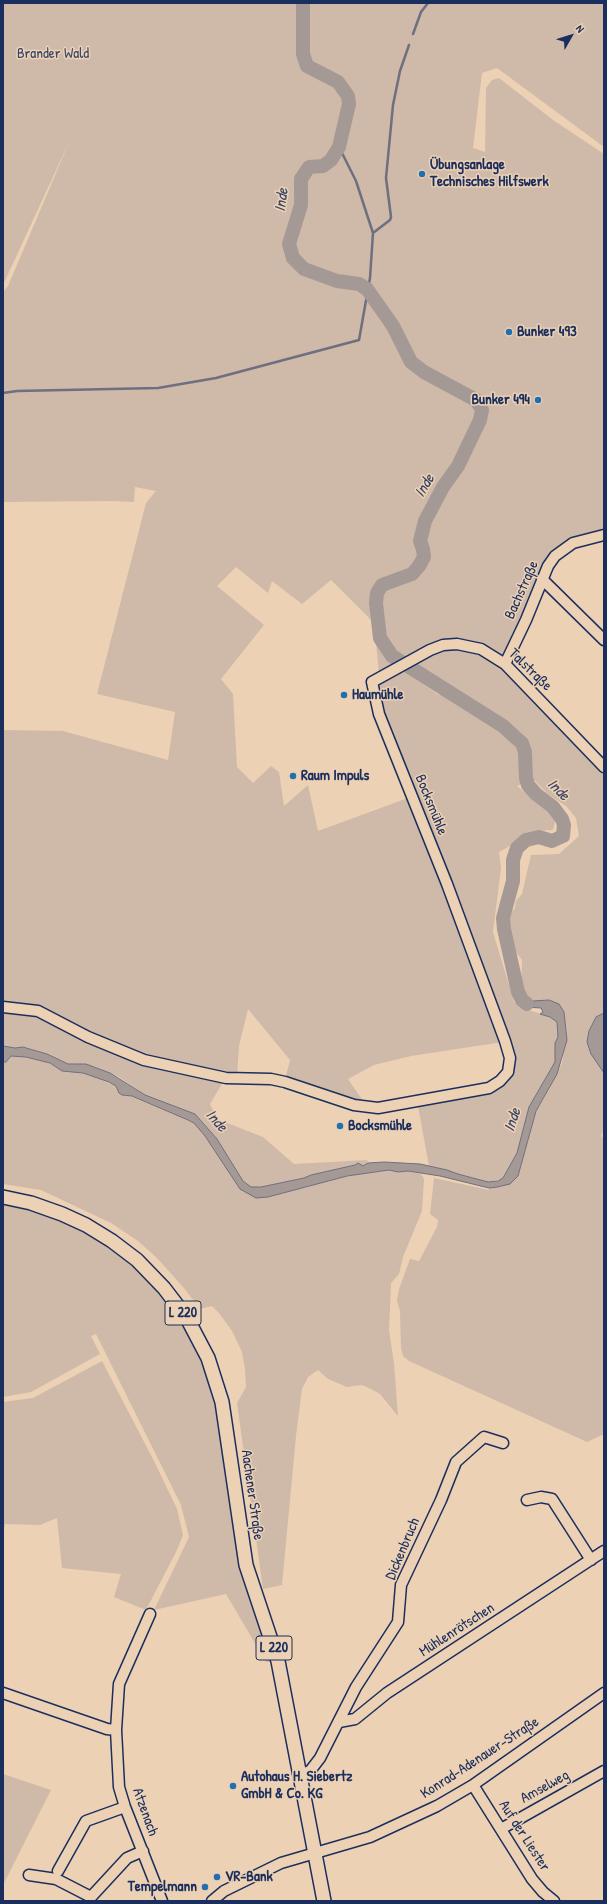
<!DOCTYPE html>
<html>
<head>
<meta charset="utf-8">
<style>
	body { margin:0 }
	#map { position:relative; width:607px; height:1904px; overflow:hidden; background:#edd1b4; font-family:"Patrick Hand",sans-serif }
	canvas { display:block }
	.frame { position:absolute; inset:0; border:4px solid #1b2f5e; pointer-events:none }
	.north { position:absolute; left:551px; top:16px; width:40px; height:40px; -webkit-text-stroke:3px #edd1b4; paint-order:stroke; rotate:51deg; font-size:11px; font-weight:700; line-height:16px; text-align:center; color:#1b2f5e }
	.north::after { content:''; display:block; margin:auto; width:14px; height:18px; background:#1b2f5e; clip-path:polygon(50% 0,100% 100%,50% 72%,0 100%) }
</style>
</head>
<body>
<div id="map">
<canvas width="607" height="1904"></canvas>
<div class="frame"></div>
<div class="north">N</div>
</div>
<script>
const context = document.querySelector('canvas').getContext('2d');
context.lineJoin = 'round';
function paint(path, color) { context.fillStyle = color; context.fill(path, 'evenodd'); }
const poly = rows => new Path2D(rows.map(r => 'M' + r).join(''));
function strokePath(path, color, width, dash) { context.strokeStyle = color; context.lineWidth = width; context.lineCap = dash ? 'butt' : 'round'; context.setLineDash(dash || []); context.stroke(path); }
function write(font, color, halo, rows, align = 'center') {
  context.font = font + ' "Patrick Hand",sans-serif'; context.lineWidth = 3; context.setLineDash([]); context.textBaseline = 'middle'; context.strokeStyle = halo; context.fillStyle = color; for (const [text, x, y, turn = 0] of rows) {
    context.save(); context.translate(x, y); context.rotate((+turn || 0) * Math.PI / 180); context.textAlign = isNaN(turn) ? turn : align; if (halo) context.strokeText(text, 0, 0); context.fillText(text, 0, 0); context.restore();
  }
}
const green = poly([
	[3,3,601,3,604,4,604,147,497,68,482,73,473,148,485,152,486,88,492,80,499,78,553,120,604,154,604,532,562,545,504,655,459,641,379,673,374,623,331,580,302,604,272,581,268,593,236,567,217,586,264,625,221,679,233,694,237,767,253,783,271,766,279,772,284,806,308,785,318,831,408,798,503,1042,411,1056,374,1065,348,1079,365,1104,285,1080,290,1060,248,1009,239,1046,237,1077,226,1077,210,1104,217,1119,263,1137,294,1164,367,1160,368,1163,363,1166,358,1163,355,1165,311,1175,304,1178,261,1187,251,1187,243,1181,217,1139,195,1114,145,1095,119,1077,98,1068,86,1064,68,1064,47,1054,26,1047,15,1048,3,1046,3,730,63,731,168,760,175,712,97,694,146,503,156,491,135,487,134,502,113,501,3,502,3,292,8,286,70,140,3,285],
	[302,262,330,275,322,282,293,265],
	[444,647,470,648,503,667,604,773,604,1013,596,1017,589,1031,604,1073,604,1130,601,1136,604,1138,604,1434,587,1442,409,1361,403,1356,401,1348,400,1311,397,1301,399,1289,410,1259,419,1261,437,1227,438,1220,430,1214,434,1178,489,1190,489,1188,509,1183,518,1176,536,1111,557,1074,562,1063,567,1034,564,1012,559,1004,549,1000,533,1001,523,994,521,988,522,960,516,952,509,923,510,914,515,908,516,901,522,894,531,855,559,854,579,836,576,818,566,806,549,795,533,779,517,786,553,815,555,822,553,830,537,831,499,852,501,868,493,932,514,1002,526,1009,550,1017,557,1022,558,1037,555,1043,555,1062,529,1107,517,1153,503,1179,488,1182,429,1166,418,1106,491,1090,512,1059,380,705,375,685,403,670,439,695,445,688,412,662],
	[11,1056,26,1057,50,1063,62,1071,83,1073,95,1077,116,1086,119,1093,122,1095,132,1096,194,1123,205,1136,240,1189,305,1188,321,1181,347,1176,389,1170,398,1172,408,1171,421,1174,424,1179,422,1211,403,1257,399,1274,391,1283,389,1330,394,1363,398,1416,380,1394,371,1389,362,1385,347,1387,328,1379,318,1370,308,1377,302,1389,296,1436,282,1585,263,1589,237,1403,246,1387,245,1369,242,1352,232,1331,219,1313,212,1306,200,1309,184,1288,157,1258,138,1241,111,1223,41,1190,3,1184,3,1062,6,1062],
	[3,1204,30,1209,61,1219,109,1245,133,1264,160,1290,182,1320,201,1360,218,1413,240,1566,275,1662,266,1662,226,1594,154,1610,189,1537,181,1505,96,1334,91,1336,100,1354,31,1392,3,1397],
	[102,1361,155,1463,177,1509,183,1535,177,1550,146,1610,114,1597,121,1574,62,1568,57,1518,40,1525,5,1524,3,1532,3,1402,33,1398],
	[3,1774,51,1790,3,1885]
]);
const water = poly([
	[513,988,521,988,525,997,533,1001,549,1000,559,1004,564,1012,567,1040,557,1074,536,1111,518,1176,510,1184,497,1187,489,1188,440,1176,408,1171,398,1172,389,1170,347,1176,268,1197,256,1198,240,1189,205,1136,194,1123,188,1120,132,1096,122,1095,119,1093,116,1086,109,1082,83,1073,62,1071,50,1063,26,1057,11,1056,6,1062,3,1062,3,1046,15,1048,23,1047,47,1054,68,1064,86,1064,110,1073,145,1095,195,1114,217,1139,243,1181,251,1187,261,1187,304,1178,311,1175,355,1165,358,1163,363,1166,368,1163,384,1162,420,1164,447,1170,458,1174,488,1182,498,1181,503,1178,517,1153,529,1107,555,1062,555,1043,558,1037,557,1022,550,1017,540,1014,543,1012,541,1008,526,1007,520,1004,513,988],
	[604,1013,604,1073,591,1054,587,1042,589,1031,596,1017,604,1013]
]);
const stream = poly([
	[413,34,421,12,428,3],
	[373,233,390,220,391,217,386,178,393,105,400,71,409,45],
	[3,393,17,391,158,388,216,378,359,340,370,278,373,233,356,181,339,147]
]);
const river = poly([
	[303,3,303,54,307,66,338,82,348,96,349,104,339,147,331,160,323,166,309,167,301,179,301,205,289,244,293,258,304,269,337,281,359,284,367,289,393,326,411,362,424,372,476,400,482,410,480,420,458,466,443,487,425,521,420,541,423,549,424,557,419,566,412,574,382,585,377,593,376,603,380,638,392,656,503,726,515,737,522,743,525,752,526,778,528,785,536,794,553,807,562,819,564,825,563,836,552,841,539,837,526,840,517,848,513,860,513,881,503,918,504,929,518,992,522,1000,527,1004]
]);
const minor = poly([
	[542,579,604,640],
	[505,664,526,620,548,566,555,556,573,543,604,535],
	[3,1007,38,1011,88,1037,144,1060,226,1078,271,1079,285,1082,354,1105,378,1108,489,1088,500,1081,508,1072,510,1058,505,1041,447,884,379,714,372,682,430,650,443,645,457,644,481,649,505,664,604,767],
	[527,1500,541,1497,552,1499,591,1560],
	[150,1614,119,1684,116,1730,119,1787,125,1807,162,1901],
	[3,1693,107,1729,116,1730],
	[339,1722,355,1719,387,1693,604,1551],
	[300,1775,310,1771,320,1758,356,1687,398,1622,401,1585,441,1500,456,1462,484,1437,503,1443],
	[473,1785,532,1879,543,1892,554,1901],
	[501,1829,604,1771],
	[58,1871,86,1821,125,1807],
	[29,1875,56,1879,91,1897,127,1858,143,1851],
	[212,1901,224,1891,281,1863,370,1837,437,1806,473,1785,604,1693]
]);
const major = poly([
	[3,1197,31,1203,62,1214,86,1225,112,1241,137,1260,164,1288,187,1318,208,1358,222,1402,246,1565,278,1661,324,1901]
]);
const markers = [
	[422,174,4,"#1f6fb2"],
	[509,332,4,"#1f6fb2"],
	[538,400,4,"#1f6fb2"],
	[344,695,4,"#1f6fb2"],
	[293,776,4,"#1f6fb2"],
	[340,1126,4,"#1f6fb2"],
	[233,1786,4,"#1f6fb2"],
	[217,1877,4,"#1f6fb2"],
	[205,1887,4,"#1f6fb2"]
];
const shields = [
	[183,1313,36],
	[274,1648,36]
];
const shieldNames = [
	["L 220",183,1313],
	["L 220",274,1648]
];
const parkNames = [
	["Brander Wald",53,54]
];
const poiNames = [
	["Übungsanlage",430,165],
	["Technisches Hilfswerk",430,182],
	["Bunker 493",517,332],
	["Bunker 494",530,400,"right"],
	["Haumühle",352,695],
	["Raum Impuls",301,776],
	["Bocksmühle",348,1126],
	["Autohaus H. Siebertz",241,1777],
	["GmbH & Co. KG",241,1794],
	["VR-Bank",225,1877],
	["Tempelmann",197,1887,"right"]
];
const streetNames = [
	["Bachstraße",522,590,-66],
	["Talstraße",530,670,44],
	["Bocksmühle",431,805,68],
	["Aachener Straße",252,1495,82],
	["Dickenbruch",403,1549,-67],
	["Mühlenrötschen",457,1630,-33],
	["Konrad-Adenauer-Straße",480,1758,-33],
	["Amselweg",545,1787,-29],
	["Atzenach",145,1812,70],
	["Auf der Liester",524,1836,57]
];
const waterNames = [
	["Inde",282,200,-83],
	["Inde",425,486,-60],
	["Inde",558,790,45],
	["Inde",513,1120,-72],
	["Inde",216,1121,48]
];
paint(green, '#cfb9a8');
paint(water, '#a59996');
strokePath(water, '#6e6f80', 1);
strokePath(stream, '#6e6f80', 2.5);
strokePath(river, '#a59996', 14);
strokePath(minor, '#1b2f5e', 13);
strokePath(major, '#1b2f5e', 16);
strokePath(minor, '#edd1b4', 10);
strokePath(major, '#edd1b4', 13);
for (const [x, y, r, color] of markers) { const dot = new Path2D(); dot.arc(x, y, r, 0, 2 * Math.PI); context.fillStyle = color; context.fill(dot); strokePath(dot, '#edd1b4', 1.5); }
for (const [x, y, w] of shields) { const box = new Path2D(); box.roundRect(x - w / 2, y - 12, w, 24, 3); context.fillStyle = '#edd1b4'; context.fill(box); strokePath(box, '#1b2f5e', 1); }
write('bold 14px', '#1b2f5e', null, shieldNames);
write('15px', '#364469', '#edd1b4', parkNames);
write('bold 15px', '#1b2f5e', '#edd1b4', poiNames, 'left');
write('15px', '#1b2f5e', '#edd1b4', streetNames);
write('italic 16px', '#374469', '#edd1b4', waterNames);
</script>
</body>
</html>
